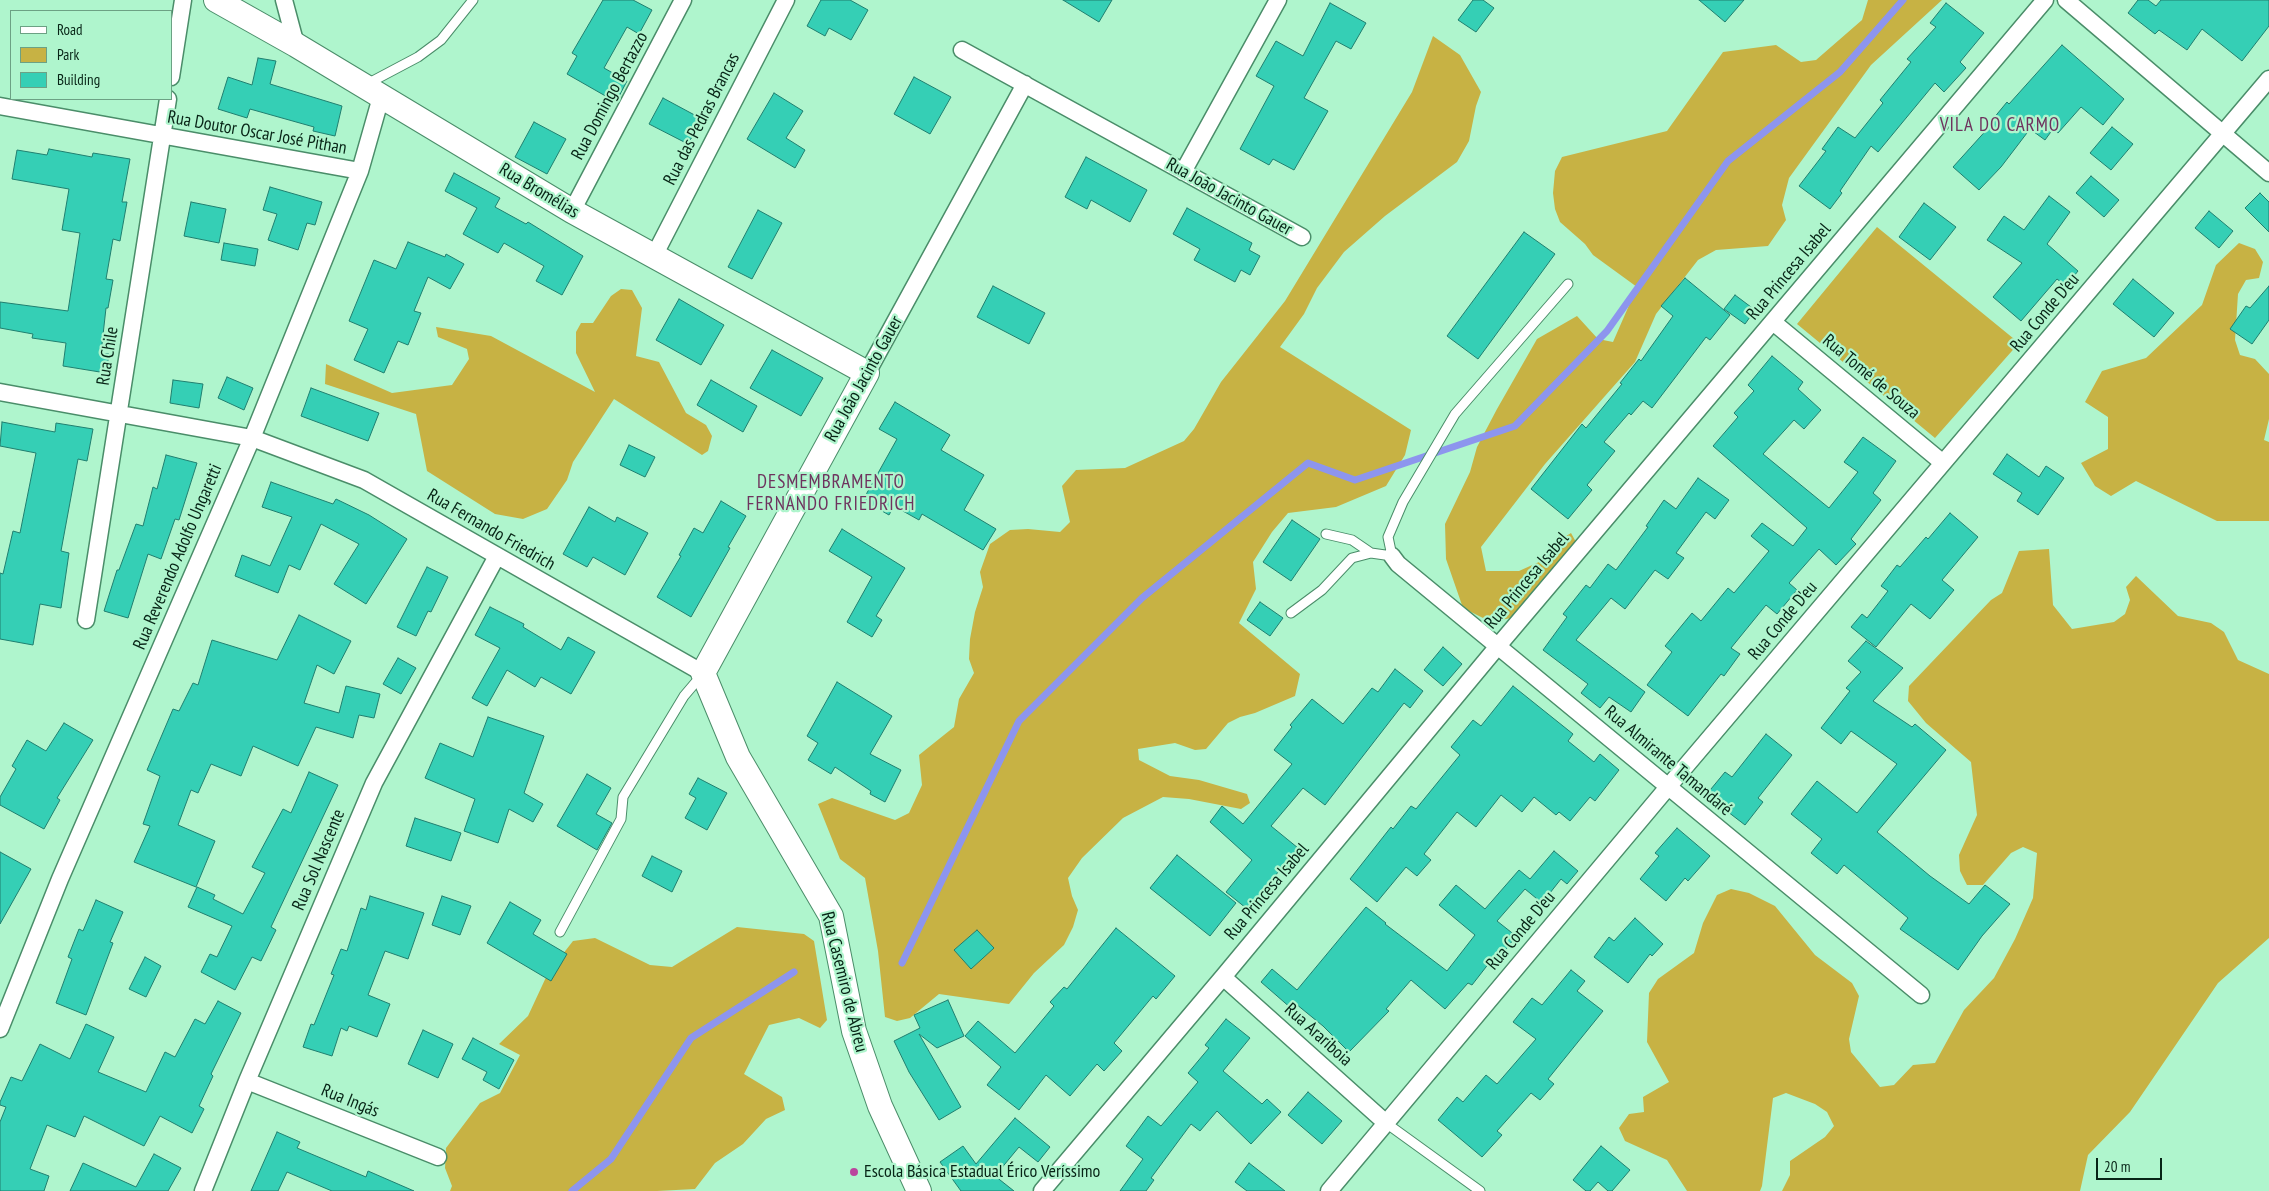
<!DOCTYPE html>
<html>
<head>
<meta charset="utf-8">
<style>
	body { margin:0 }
	#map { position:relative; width:2269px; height:1191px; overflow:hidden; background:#aff5cd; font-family:"PT Sans Narrow",sans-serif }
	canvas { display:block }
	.legend { position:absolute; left:10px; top:10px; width:162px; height:90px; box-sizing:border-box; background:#aff5cd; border:1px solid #6ca184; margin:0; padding:6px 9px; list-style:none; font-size:15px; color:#072416 }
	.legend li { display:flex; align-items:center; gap:10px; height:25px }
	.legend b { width:25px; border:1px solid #6ca184 }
	.scale { position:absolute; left:2096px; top:1158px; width:66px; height:22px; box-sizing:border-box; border:2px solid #072416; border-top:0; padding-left:6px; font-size:15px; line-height:18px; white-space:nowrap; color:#072416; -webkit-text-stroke:4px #aff5cd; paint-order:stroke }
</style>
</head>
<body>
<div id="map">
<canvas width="2269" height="1191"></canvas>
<ul class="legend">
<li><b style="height:6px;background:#fff"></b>Road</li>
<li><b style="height:14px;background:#c7b244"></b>Park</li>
<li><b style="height:14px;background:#35cfb5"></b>Building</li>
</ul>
<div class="scale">20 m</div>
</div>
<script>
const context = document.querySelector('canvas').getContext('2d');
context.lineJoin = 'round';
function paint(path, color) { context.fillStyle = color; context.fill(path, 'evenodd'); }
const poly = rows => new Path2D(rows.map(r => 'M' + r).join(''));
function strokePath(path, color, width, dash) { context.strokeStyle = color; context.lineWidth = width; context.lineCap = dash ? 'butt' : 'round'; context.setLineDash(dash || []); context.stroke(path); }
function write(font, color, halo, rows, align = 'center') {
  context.font = font + ' "PT Sans Narrow",sans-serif'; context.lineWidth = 4.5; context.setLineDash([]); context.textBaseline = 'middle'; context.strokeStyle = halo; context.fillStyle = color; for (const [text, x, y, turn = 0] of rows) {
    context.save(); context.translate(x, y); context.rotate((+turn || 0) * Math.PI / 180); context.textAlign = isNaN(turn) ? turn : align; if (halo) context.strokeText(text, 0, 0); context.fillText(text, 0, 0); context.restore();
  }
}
const green = poly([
	[1868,0,1942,0,1871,65,1789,178,1782,205,1786,220,1768,246,1716,250,1698,260,1656,314,1635,362,1545,464,1481,547,1486,571,1519,571,1539,562,1552,545,1571,533,1576,542,1570,553,1546,575,1511,618,1491,622,1463,608,1446,559,1445,524,1470,472,1477,447,1497,409,1537,339,1577,316,1598,339,1613,342,1637,287,1593,255,1585,244,1560,222,1555,209,1553,193,1555,171,1562,157,1667,131,1723,52,1776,45,1801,62,1816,60,1862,20],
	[1433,36,1460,55,1481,92,1476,106,1469,141,1457,162,1385,216,1344,252,1317,288,1304,314,1280,347,1411,430,1405,455,1386,486,1336,507,1288,513,1272,532,1253,562,1256,589,1239,623,1300,674,1295,696,1255,713,1240,717,1228,723,1206,749,1195,750,1175,743,1138,749,1139,760,1170,776,1199,780,1247,794,1250,803,1241,809,1189,799,1163,797,1123,818,1082,858,1068,878,1072,896,1078,910,1073,927,1064,945,1034,973,1009,1004,939,994,910,1018,897,1021,885,1017,878,951,865,878,840,859,818,804,832,798,895,820,909,813,922,785,919,755,954,727,959,699,974,673,969,659,970,639,975,612,983,587,980,572,990,544,1010,530,1028,529,1060,532,1070,522,1062,486,1076,470,1125,468,1184,441,1194,429,1221,382,1285,301,1412,92],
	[1877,227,2019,343,1935,438,1797,324],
	[2239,243,2255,249,2263,262,2259,278,2246,280,2238,294,2235,340,2240,355,2255,359,2269,374,2269,419,2264,440,2269,442,2269,521,2217,521,2136,481,2111,496,2095,486,2081,463,2108,449,2108,417,2085,402,2102,371,2146,358,2202,305,2216,265],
	[621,289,632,290,642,308,636,356,659,362,686,413,706,425,712,436,708,451,702,455,614,399,573,462,567,480,547,509,523,519,495,514,427,471,416,414,325,384,326,364,392,393,452,385,469,359,467,349,438,337,436,327,491,336,595,392,576,353,576,332,581,323,593,323,611,296],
	[2049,549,2053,605,2072,629,2114,622,2125,614,2130,600,2126,587,2136,576,2178,616,2211,623,2224,632,2238,660,2269,674,2269,938,2218,983,2130,1112,2088,1155,2080,1191,1782,1191,1790,1175,1790,1161,1825,1137,1834,1126,1827,1112,1815,1104,1786,1093,1773,1098,1762,1186,1760,1191,1687,1191,1667,1160,1625,1141,1619,1128,1629,1114,1644,1112,1643,1097,1669,1082,1647,1042,1649,993,1658,979,1694,953,1703,923,1717,895,1731,889,1749,893,1775,906,1815,955,1852,983,1859,996,1849,1039,1851,1052,1880,1087,1894,1085,1913,1065,1935,1063,1964,1010,1994,978,2015,939,2033,898,2037,853,2023,847,2011,853,1983,885,1967,885,1960,871,1959,855,1977,815,1971,762,1926,723,1908,701,1909,686,1991,600,2002,593,2019,551],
	[737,927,804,934,814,941,827,1020,820,1028,799,1018,769,1025,744,1074,782,1097,785,1110,766,1119,743,1144,715,1163,695,1189,657,1191,450,1191,452,1186,445,1168,446,1148,480,1103,500,1093,520,1055,499,1044,528,1016,548,973,573,941,595,938,650,965,672,967]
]);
const stream = poly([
	[902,963,1019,721,1142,598,1308,463,1355,480,1515,426,1607,331,1728,161,1840,72,1903,0],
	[572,1191,611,1159,691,1038,794,972]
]);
const building = poly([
	[603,0,633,0,652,10,639,34,627,27,604,68,627,81,616,102,567,74,577,56,572,53,603,0],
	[821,0,850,0,868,10,851,40,829,28,825,36,807,26,821,0],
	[1063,0,1112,0,1099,22,1063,0],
	[1473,0,1483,0,1494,8,1476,32,1458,20,1473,0],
	[1699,0,1744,0,1725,22,1699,0],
	[2138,0,2148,0,2156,6,2161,0,2269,0,2269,26,2242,61,2202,29,2187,50,2159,30,2155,34,2128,13,2138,0],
	[1330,3,1366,23,1351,49,1336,41,1304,98,1328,111,1294,170,1273,159,1269,165,1240,149,1274,86,1256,76,1276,41,1303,56,1330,3],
	[1946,3,1984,33,1960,62,1966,68,1944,92,1935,83,1878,152,1871,146,1840,191,1842,193,1830,209,1799,186,1826,151,1822,149,1838,127,1855,138,1883,103,1880,100,1911,62,1907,59,1936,27,1930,23,1946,3],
	[2062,45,2124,99,2103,125,2081,107,2058,133,2053,129,2045,140,2030,129,2001,167,1979,190,1953,167,1990,126,1988,125,2007,102,2009,104,2062,45],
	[258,58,276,61,270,84,342,106,335,136,313,131,314,127,250,109,247,118,218,109,228,77,252,85,258,58],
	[914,77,951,97,930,134,894,114,914,77],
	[774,93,803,111,786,138,805,150,795,168,747,139,774,93],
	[663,98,702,119,688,144,649,124,663,98],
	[534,122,566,139,547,174,515,157,534,122],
	[2112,127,2133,144,2111,170,2090,153,2112,127],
	[49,149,92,157,93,153,130,159,122,202,127,202,120,241,113,239,106,279,113,280,108,308,106,308,101,353,109,354,106,373,63,366,66,343,32,338,33,334,0,328,0,302,68,311,80,233,62,230,69,189,12,179,17,150,47,155,49,149],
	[1086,157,1147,190,1130,222,1091,200,1087,209,1065,197,1086,157],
	[454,173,500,198,495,207,526,224,528,222,583,256,562,295,536,281,544,266,504,243,498,253,463,234,477,208,445,191,454,173],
	[2091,176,2119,200,2104,217,2076,193,2091,176],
	[270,187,322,202,315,225,307,223,298,250,268,240,277,214,263,210,270,187],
	[2260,193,2269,202,2269,232,2245,208,2260,193],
	[2049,196,2070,212,2047,244,2078,271,2066,286,2057,279,2021,321,1993,297,2022,263,1987,240,2004,216,2024,230,2049,196],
	[191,202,226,209,219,243,184,236,191,202],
	[1924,203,1956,227,1930,260,1899,237,1924,203],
	[1187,208,1252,243,1249,250,1260,256,1250,275,1241,270,1235,282,1194,260,1200,249,1173,234,1187,208],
	[758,210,782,223,752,279,728,267,758,210],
	[2209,211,2233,231,2219,248,2195,228,2209,211],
	[1524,232,1555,254,1478,359,1447,336,1524,232],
	[408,242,445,257,446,254,464,264,450,289,428,277,414,311,421,313,408,345,398,341,384,373,354,360,368,329,349,321,374,260,396,269,408,242],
	[224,243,258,249,255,266,221,260,224,243],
	[1685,278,1730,315,1710,340,1706,337,1652,408,1643,401,1631,415,1629,413,1604,442,1615,451,1587,485,1592,490,1568,519,1531,489,1582,424,1586,428,1622,384,1620,383,1639,359,1641,361,1673,316,1661,306,1685,278],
	[2133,279,2174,313,2154,337,2113,304,2133,279],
	[993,286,1045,313,1029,344,977,317,993,286],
	[2269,286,2269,320,2252,344,2230,329,2246,306,2250,308,2269,286],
	[1735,295,1755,310,1745,324,1724,309,1735,295],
	[679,299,724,325,701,365,656,340,679,299],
	[772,350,823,378,801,416,750,388,772,350],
	[1772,356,1803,382,1798,389,1821,410,1804,429,1794,420,1763,454,1829,508,1858,472,1844,462,1863,437,1896,461,1873,493,1881,500,1851,539,1856,544,1836,565,1819,549,1789,583,1797,590,1777,614,1766,605,1731,648,1740,654,1724,676,1721,674,1688,716,1647,685,1672,652,1665,646,1692,613,1701,621,1728,588,1734,593,1769,551,1751,536,1762,523,1793,546,1807,528,1713,446,1738,417,1734,413,1754,391,1748,385,1772,356],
	[227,377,253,388,244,410,218,398,227,377],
	[173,380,203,384,199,408,170,403,173,380],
	[711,380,757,406,743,432,697,405,711,380],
	[311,388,379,413,368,441,301,416,311,388],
	[895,402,950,435,941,450,984,475,964,510,996,529,983,550,922,514,919,520,894,506,889,515,863,500,897,439,879,429,895,402],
	[2,422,55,432,56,423,93,429,87,461,78,459,61,551,69,553,61,608,40,604,33,645,0,639,0,573,3,574,13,531,20,533,36,453,0,446,2,422],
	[629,445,655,457,645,477,620,465,629,445],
	[2007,454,2039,477,2046,466,2064,478,2038,515,2017,501,2022,493,1993,474,2007,454],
	[166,455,197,463,179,520,175,519,161,559,148,554,128,618,104,611,117,570,119,570,136,524,143,526,153,487,157,489,166,455],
	[1698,478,1729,500,1715,519,1706,512,1676,553,1684,558,1668,579,1655,570,1625,609,1611,598,1576,640,1645,692,1631,712,1609,697,1600,708,1581,693,1588,684,1543,650,1567,617,1563,614,1586,585,1590,588,1608,564,1616,570,1648,527,1646,526,1664,500,1676,509,1698,478],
	[271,482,333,504,336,499,369,515,407,539,366,604,334,584,359,544,321,524,300,570,289,565,278,593,235,576,242,555,270,566,292,517,262,507,271,482],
	[721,501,746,516,728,547,730,548,691,617,657,597,681,556,679,555,694,528,703,533,721,501],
	[589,507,615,522,617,517,648,533,625,575,593,557,587,567,563,554,589,507],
	[1950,513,1978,537,1942,580,1954,590,1930,619,1911,604,1876,647,1851,627,1862,614,1867,618,1888,591,1881,586,1897,565,1900,567,1926,537,1928,539,1950,513],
	[1292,520,1320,539,1291,581,1263,562,1292,520],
	[842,529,905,568,876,616,882,620,872,637,847,622,872,577,829,551,842,529],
	[427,567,448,577,431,612,428,611,416,636,397,627,427,567],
	[1260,602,1283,618,1270,636,1247,620,1260,602],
	[490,607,524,624,523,627,561,650,568,637,595,652,571,694,541,677,535,687,507,670,487,706,472,698,500,648,475,635,490,607],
	[299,615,351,641,334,674,317,665,304,703,339,713,346,686,380,694,374,718,359,715,353,738,316,727,298,766,253,746,241,776,211,764,198,793,191,790,178,825,215,841,196,887,134,862,150,826,143,824,160,776,147,770,173,709,179,711,193,683,198,685,212,640,277,660,299,615],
	[1866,641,1903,668,1873,701,1912,727,1915,724,1946,750,1877,832,1930,876,1969,904,1985,885,2010,904,1982,936,1958,970,1900,929,1908,918,1844,865,1837,874,1811,853,1822,839,1791,814,1817,781,1857,813,1897,764,1851,731,1841,744,1821,728,1850,691,1846,688,1861,672,1848,661,1866,641],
	[1443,647,1462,664,1443,686,1424,670,1443,647],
	[398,658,416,668,401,694,383,684,398,658],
	[1395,669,1423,691,1410,708,1404,703,1325,805,1303,788,1271,826,1298,848,1260,894,1264,897,1251,912,1226,892,1252,860,1210,822,1222,806,1243,824,1292,764,1274,750,1292,727,1290,725,1312,699,1343,724,1372,688,1378,692,1395,669],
	[837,682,892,716,870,754,901,770,885,802,870,794,871,791,835,767,831,774,808,760,818,743,807,736,837,682],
	[1513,686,1573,734,1568,741,1594,762,1600,754,1619,770,1595,801,1590,797,1570,821,1559,812,1556,815,1534,797,1522,812,1501,795,1476,827,1457,812,1424,854,1431,860,1417,876,1406,867,1377,902,1350,879,1391,827,1393,829,1411,806,1416,809,1460,755,1451,747,1473,720,1481,726,1513,686],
	[488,717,544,736,524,793,543,804,533,822,509,809,498,843,464,831,475,799,425,778,440,743,473,757,488,717],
	[64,723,93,740,57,798,60,800,44,829,0,805,0,797,16,769,12,766,27,740,46,751,64,723],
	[1766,734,1792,755,1758,798,1763,802,1745,825,1706,795,1725,772,1732,777,1766,734],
	[309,772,338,785,271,927,276,930,261,961,252,957,235,990,201,972,210,954,217,957,232,926,188,907,197,887,215,895,213,899,243,914,265,873,252,867,283,809,291,813,309,772],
	[587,774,611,788,596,814,612,823,597,850,557,826,587,774],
	[698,778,727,793,707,830,685,818,696,798,689,794,698,778],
	[415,818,461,833,451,861,406,846,415,818],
	[1677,828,1710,856,1688,881,1685,878,1666,901,1640,879,1659,856,1655,853,1677,828],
	[1554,851,1578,871,1567,884,1561,879,1542,903,1525,889,1497,921,1516,936,1504,952,1500,949,1472,985,1468,983,1445,1009,1411,980,1386,1009,1389,1011,1349,1052,1323,1026,1296,1004,1292,1009,1261,982,1272,969,1297,990,1366,907,1386,923,1385,924,1447,971,1475,935,1439,905,1456,885,1485,909,1519,870,1530,879,1554,851],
	[0,852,31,869,0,924,0,852],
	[1177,855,1236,903,1210,936,1150,888,1177,855],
	[652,856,682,871,672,892,642,876,652,856],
	[370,896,424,913,408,959,385,951,368,995,390,1004,377,1037,349,1026,347,1031,341,1028,332,1056,303,1047,311,1024,314,1025,334,975,331,974,341,949,347,951,361,908,366,910,370,896],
	[442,896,471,906,460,935,432,925,442,896],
	[96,900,123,912,110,942,113,943,86,1015,56,1003,72,959,68,957,79,929,83,931,96,900],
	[510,902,541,920,533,934,567,954,551,981,487,943,510,902],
	[1635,918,1663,944,1652,956,1650,954,1628,983,1594,957,1609,937,1614,941,1635,918],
	[1116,928,1175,976,1156,999,1153,996,1114,1043,1122,1051,1104,1071,1097,1064,1070,1096,1046,1075,1019,1110,987,1085,1001,1067,965,1036,978,1021,1015,1053,1054,1006,1050,1002,1064,987,1067,989,1116,928],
	[977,930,994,948,971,969,954,950,977,930],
	[145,957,161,966,146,997,129,989,145,957],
	[1571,970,1585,981,1577,991,1603,1011,1548,1079,1554,1084,1540,1100,1531,1093,1497,1131,1502,1135,1482,1157,1438,1120,1457,1097,1463,1102,1486,1075,1497,1084,1536,1039,1513,1022,1532,998,1542,1005,1571,970],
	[948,1000,964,1036,937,1048,919,1034,961,1107,939,1120,909,1072,894,1041,920,1028,914,1015,948,1000],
	[218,1001,241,1013,211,1074,213,1076,199,1106,204,1109,192,1133,160,1116,144,1146,84,1116,75,1137,47,1125,30,1169,49,1176,44,1191,0,1191,0,1122,6,1107,0,1105,0,1102,11,1077,22,1081,40,1044,70,1059,86,1024,114,1037,98,1072,146,1092,165,1052,175,1057,195,1019,205,1024,218,1001],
	[1226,1019,1250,1038,1223,1071,1262,1104,1267,1099,1281,1112,1251,1144,1217,1111,1200,1131,1191,1124,1151,1178,1154,1180,1146,1191,1120,1191,1143,1159,1126,1146,1148,1116,1161,1126,1198,1082,1188,1073,1209,1048,1205,1045,1226,1019],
	[423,1030,453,1044,438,1078,408,1064,423,1030],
	[473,1038,514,1060,499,1089,483,1080,487,1072,462,1059,473,1038],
	[1308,1092,1342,1121,1322,1144,1288,1115,1308,1092],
	[1015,1118,1050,1147,1038,1162,1019,1147,995,1176,1014,1191,961,1191,940,1162,963,1146,976,1164,1015,1118],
	[277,1132,300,1142,297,1148,366,1177,368,1171,414,1191,332,1191,287,1172,278,1191,251,1191,277,1132],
	[1601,1146,1630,1170,1612,1191,1608,1191,1598,1182,1590,1191,1586,1191,1573,1180,1601,1146],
	[154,1154,181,1168,168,1191,70,1191,83,1163,136,1187,154,1154],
	[1249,1163,1285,1191,1247,1191,1235,1182,1249,1163]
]);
const lane = poly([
	[367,84,418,57,441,40,473,0],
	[1326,534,1352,540,1371,553],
	[1291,613,1322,590,1352,558,1371,553,1392,556,1388,537,1403,502,1455,414,1568,284],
	[560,932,621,819,623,797,684,696,701,676],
	[1386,1123,1480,1191]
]);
const street = poly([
	[284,0,296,45],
	[2066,0,2269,173],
	[962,50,1302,237],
	[171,77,183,0],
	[0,106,360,171],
	[1183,172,1278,0],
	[572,211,683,0],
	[654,256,786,0],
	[1773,322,1943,463],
	[867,373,1025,84],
	[0,392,252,438,364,480,703,673],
	[1392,556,1398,564,1921,995],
	[86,620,168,99],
	[1223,977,1386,1123],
	[0,1029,60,879,252,438,360,171,381,97],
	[247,1081,438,1157],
	[203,1191,247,1081,374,783,497,556],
	[1042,1191,1223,977,1498,646,2045,0],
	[1329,1191,1668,787,2269,79]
]);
const secondary = poly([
	[216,0,296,45,572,211,867,373,703,673,738,757,831,916,854,1031,880,1106,919,1191]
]);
const markers = [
	[854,1172,5,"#ba459d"]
];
const streetNames = [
	["Rua Domingo Bertazzo",610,96,-62],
	["Rua das Pedras Brancas",702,119,-63],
	["Rua Doutor Oscar José Pithan",257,133,10],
	["Rua Bromélias",539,191,31],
	["Rua João Jacinto Gauer",1229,197,29],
	["Rua Princesa Isabel",1789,272,-50],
	["Rua Conde D'eu",2045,313,-50],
	["Rua Chile",108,356,-81],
	["Rua Tomé de Souza",1871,377,40],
	["Rua João Jacinto Gauer",864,379,-61],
	["Rua Fernando Friedrich",491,530,30],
	["Rua Reverendo Adolfo Ungaretti",178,557,-67],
	["Rua Princesa Isabel",1527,581,-50],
	["Rua Conde D'eu",1783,621,-50],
	["Rua Almirante Tamandaré",1668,761,40],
	["Rua Sol Nascente",319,860,-67],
	["Rua Princesa Isabel",1267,892,-50],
	["Rua Conde D'eu",1521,931,-50],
	["Rua Casemiro de Abreu",844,982,76],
	["Rua Arariboia",1318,1035,42],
	["Rua Ingás",350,1101,22]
];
const poiNames = [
	["Escola Básica Estadual Érico Veríssimo",864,1172]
];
const neighbourhoodNames = [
	["VILA DO CARMO",2000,126],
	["DESMEMBRAMENTO",831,483],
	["FERNANDO FRIEDRICH",831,505]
];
paint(green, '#c7b244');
strokePath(stream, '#8d95ee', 7);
paint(building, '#35cfb5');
strokePath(building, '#207f6f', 1);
strokePath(lane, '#4a8d69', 11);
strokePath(street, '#4a8d69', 19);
strokePath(secondary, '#4a8d69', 26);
strokePath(lane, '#fff', 9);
strokePath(street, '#fff', 16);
strokePath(secondary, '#fff', 24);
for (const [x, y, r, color] of markers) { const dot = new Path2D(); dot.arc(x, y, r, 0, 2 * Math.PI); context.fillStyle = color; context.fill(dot); strokePath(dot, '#aff5cd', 2); }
write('18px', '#072416', '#aff5cd', streetNames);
write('18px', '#072416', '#aff5cd', poiNames, 'left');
context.letterSpacing = '1px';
write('19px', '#6e335e', '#aff5cd', neighbourhoodNames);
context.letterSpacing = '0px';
</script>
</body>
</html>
